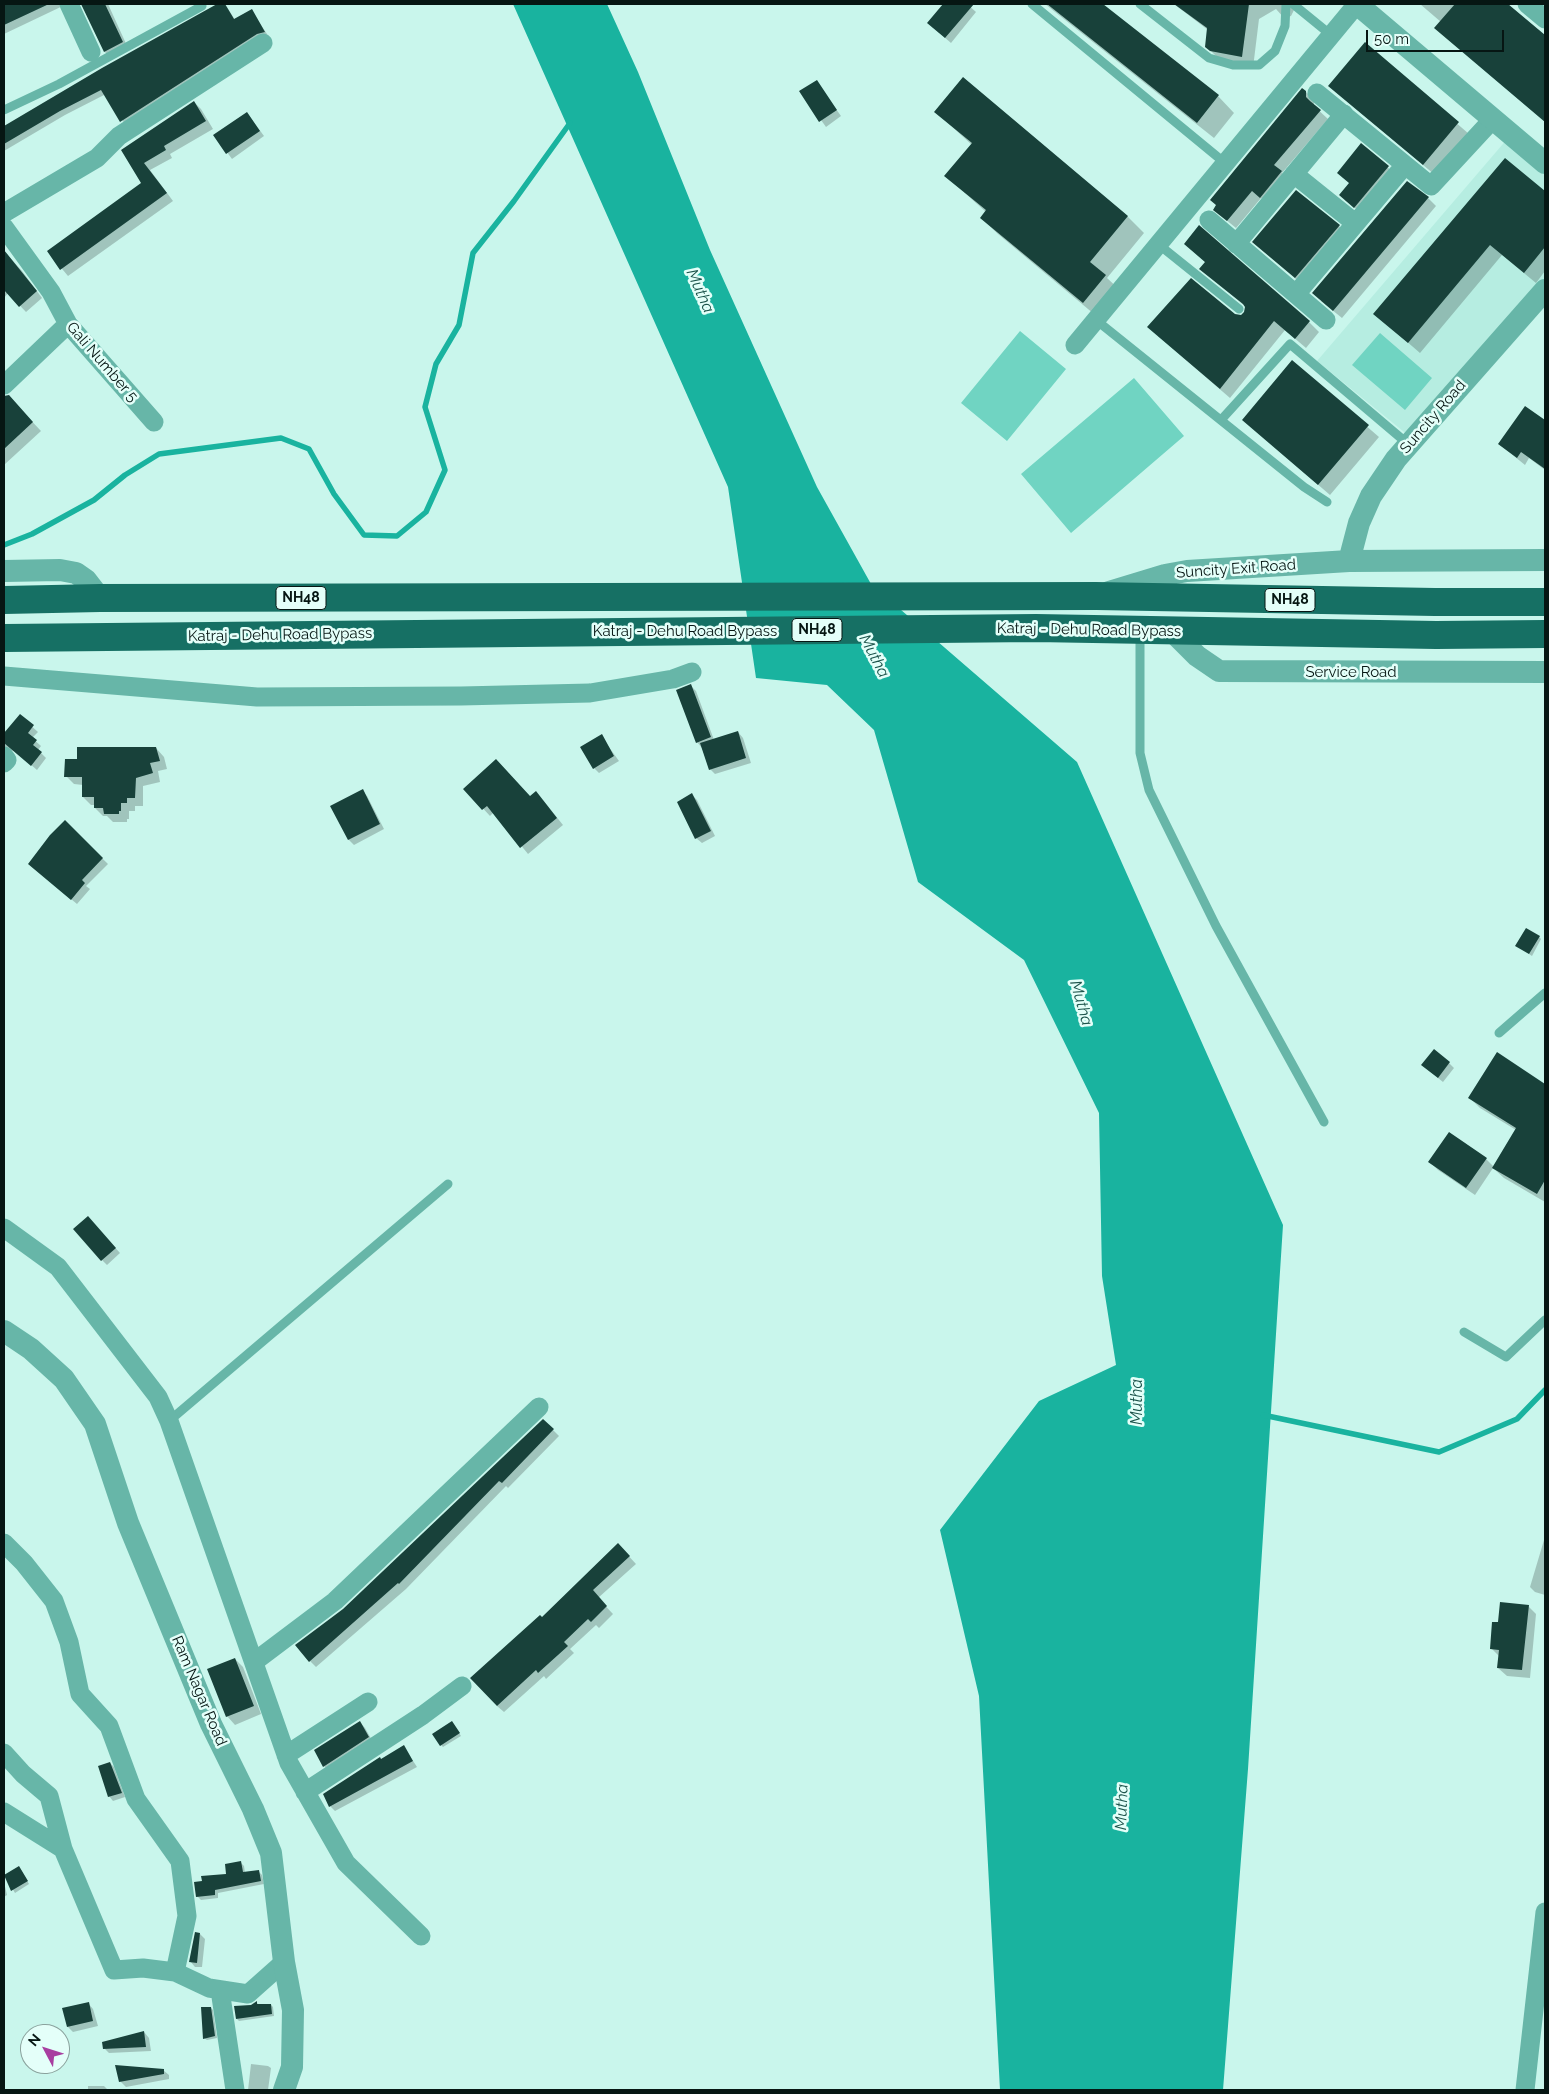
<!DOCTYPE html>
<html>
<head>
<meta charset="utf-8">
<style>
	body { margin:0 }
	#map { position:relative; width:1549px; height:2094px; overflow:hidden; background:#c9f6ec; font-family:Raleway,sans-serif }
	canvas { display:block }
	.frame { position:absolute; inset:0; border:5px solid #061613; pointer-events:none }
	.north { position:absolute; left:20px; top:2024px; width:50px; height:50px; box-sizing:border-box; background:#e4fff9; border:1px solid #8ba29d; border-radius:50%; rotate:310deg; font-size:14px; font-weight:700; line-height:20px; text-align:center; color:#061613 }
	.north::after { content:''; display:block; margin:auto; width:18px; height:22px; background:#a83ea0; clip-path:polygon(50% 0,100% 100%,50% 72%,0 100%) }
	.scale { position:absolute; left:1366px; top:30px; width:138px; height:22px; box-sizing:border-box; border:2px solid #061613; border-top:0; padding-left:6px; font-size:15px; line-height:18px; white-space:nowrap; color:#061613; -webkit-text-stroke:4px #e4fff9; paint-order:stroke }
</style>
</head>
<body>
<div id="map">
<canvas width="1549" height="2094"></canvas>
<div class="frame"></div>
<div class="north">N</div>
<div class="scale">50 m</div>
</div>
<script>
const context = document.querySelector('canvas').getContext('2d');
context.lineJoin = 'round';
function paint(path, color) { context.fillStyle = color; context.fill(path, 'evenodd'); }
const poly = rows => new Path2D(rows.map(r => 'M' + r).join(''));
function strokePath(path, color, width, dash) { context.strokeStyle = color; context.lineWidth = width; context.lineCap = dash ? 'butt' : 'round'; context.setLineDash(dash || []); context.stroke(path); }
function write(font, color, halo, rows, align = 'center') {
  context.font = font + ' Raleway,sans-serif'; context.lineWidth = 5; context.setLineDash([]); context.textBaseline = 'middle'; context.strokeStyle = halo; context.fillStyle = color; for (const [text, x, y, turn = 0] of rows) {
    context.save(); context.translate(x, y); context.rotate((+turn || 0) * Math.PI / 180); context.textAlign = isNaN(turn) ? turn : align; if (halo) context.strokeText(text, 0, 0); context.fillText(text, 0, 0); context.restore();
  }
}
const built = poly([
	[1508,138,1545,167,1545,283,1409,436,1317,361]
]);
const green = poly([
	[1020,331,1066,369,1007,441,961,403],
	[1380,333,1432,378,1405,410,1352,365],
	[1134,378,1184,436,1071,533,1021,474]
]);
const water = poly([
	[513,4,607,4,638,72,710,250,817,487,871,584,1077,762,1283,1225,1248,1769,1223,2090,1000,2090,979,1696,940,1530,1039,1401,1116,1365,1102,1276,1099,1113,1024,960,918,882,874,730,827,685,756,678,728,487]
]);
const shadow = poly([
	[4,4,67,4,4,34],
	[83,4,108,4,128,48,111,58,105,52],
	[219,4,224,4,227,7,235,20,251,10,269,37,126,126,106,94,65,115,4,151,4,127],
	[945,4,967,4,976,12,951,43,928,23],
	[1045,4,1101,4,1218,96,1234,113,1214,138],
	[1174,4,1292,4,1294,10,1291,16,1284,18,1276,9,1259,19,1253,68,1218,58,1206,46,1208,30],
	[1420,4,1506,4,1545,37,1545,122,1446,37,1441,22],
	[1365,44,1469,134,1435,175,1329,86],
	[963,79,1128,217,1144,233,1107,278,1122,292,1100,319,998,234,981,218,986,212,946,176,972,145,936,112],
	[816,81,841,116,826,127,801,92],
	[1303,89,1314,100,1314,106,1328,119,1282,173,1289,180,1269,205,1261,198,1236,228,1214,210],
	[194,102,201,109,213,129,170,154,172,158,150,170,173,201,68,276,48,252,143,184,123,150],
	[247,113,264,136,232,159,215,136],
	[1361,145,1393,172,1360,212,1345,200],
	[1505,159,1545,193,1545,271,1536,283,1502,255,1420,353,1375,314],
	[1428,198,1436,206,1342,318,1321,301],
	[1339,226,1347,234,1303,285,1262,250],
	[1185,244,1309,322,1319,332,1306,348,1285,330,1230,398,1158,336,1235,315,1241,316,1245,313,1246,307,1201,269,1206,263],
	[4,251,22,271,42,298,26,312,8,293,4,298],
	[1292,362,1379,437,1330,495,1243,420],
	[8,396,41,431,4,465,4,397],
	[1525,408,1545,422,1545,470,1529,458,1525,465,1499,444],
	[691,686,696,691,714,740,738,732,743,738,751,763,715,774,710,769,702,748,697,742],
	[20,716,38,732,32,738,41,746,38,750,46,758,37,770,15,751,9,750,4,751,4,735],
	[601,736,619,761,599,773,594,768],
	[156,748,164,757,167,769,158,771,160,782,143,786,143,806,135,806,135,811,129,811,129,819,127,819,127,822,113,822,107,816,103,816,95,808,95,805,91,805,83,797,83,785,74,784,66,776,79,760],
	[465,789,543,800,563,825,528,854,494,812,490,816],
	[362,791,367,796,384,829,354,845,349,840,332,806],
	[692,795,697,800,715,836,702,843,696,838],
	[65,822,108,864,86,886,90,889,77,904,35,869],
	[1539,937,1541,939,1532,956,1517,946],
	[1449,1063,1454,1068,1443,1082,1428,1070],
	[1540,1082,1545,1086,1545,1202,1504,1178,1493,1168,1475,1195,1438,1170,1430,1162,1486,1159,1494,1167,1516,1130,1480,1108,1470,1098],
	[93,1223,120,1253,107,1265,102,1260],
	[543,1420,559,1436,508,1488,506,1486,406,1589,316,1667,310,1661,343,1610],
	[1544,1540,1545,1541,1545,1595,1535,1592,1530,1587],
	[625,1552,636,1564,598,1598,613,1614,599,1628,596,1625,570,1649,574,1653,546,1679,544,1676,504,1712,497,1706,542,1618],
	[1528,1606,1536,1614,1530,1678,1507,1676,1498,1668,1500,1657,1491,1648,1499,1624],
	[235,1659,243,1667,261,1714,235,1725,227,1716],
	[360,1722,365,1728,373,1742,329,1771,324,1766],
	[454,1725,461,1736,443,1747,441,1745],
	[404,1747,417,1767,335,1811,330,1806,381,1760],
	[110,1763,114,1767,125,1797,113,1801,109,1796],
	[240,1862,244,1866,245,1873,258,1871,262,1875,264,1884,218,1893,218,1898,201,1900,197,1896,228,1875],
	[21,1870,29,1884,15,1893,5,1876],
	[4,1882,7,1895,4,1897],
	[200,1934,205,1939,202,1967,195,1967,190,1961],
	[88,2003,93,2009,98,2026,73,2032,68,2027],
	[257,2003,259,2005,271,2005,273,2007,274,2016,239,2021,237,2019],
	[211,2008,213,2010,217,2038,207,2040,204,2038],
	[144,2032,149,2038,151,2051,109,2053,104,2048],
	[251,2064,268,2066,271,2068,268,2090,248,2090],
	[163,2070,169,2075,169,2079,126,2087,120,2081],
	[88,2086,104,2086,108,2090,88,2090]
]);
const stream = poly([
	[4,545,32,534,94,500,125,475,159,454,281,438,309,449,334,494,364,535,397,536,426,512,445,470,425,407,436,364,459,325,473,253,514,201,570,123],
	[1263,1415,1439,1452,1517,1419,1545,1390]
]);
const building = poly([
	[4,4,49,4,4,25],
	[81,4,105,4,123,42,104,52],
	[217,4,225,4,234,19,252,9,265,32,257,34,120,122,101,90,60,111,4,144,4,126,102,68],
	[943,4,974,4,945,38,927,23],
	[1047,4,1103,4,1219,95,1197,123],
	[1174,4,1249,4,1242,57,1210,51,1205,47,1207,28],
	[1455,4,1508,4,1545,35,1545,122,1434,28],
	[1365,42,1459,122,1423,165,1328,86],
	[963,77,1128,216,1090,262,1106,275,1083,303,980,218,986,210,944,176,972,143,934,112],
	[817,80,837,110,819,122,799,91],
	[1302,88,1306,91,1306,97,1310,101,1321,110,1274,165,1282,171,1260,198,1252,191,1227,221,1213,210,1216,205,1210,200],
	[194,101,206,121,164,146,166,150,144,163,167,193,60,270,47,251,141,183,121,150],
	[247,112,260,131,226,154,213,135],
	[1361,143,1389,166,1354,208,1339,195,1349,183,1337,173],
	[1505,158,1545,191,1545,247,1524,273,1490,245,1408,343,1373,314],
	[1407,181,1429,197,1333,311,1312,293],
	[1296,190,1340,225,1295,278,1252,242],
	[1199,225,1310,321,1295,339,1274,321,1220,389,1147,327,1191,278,1235,314,1241,315,1244,312,1245,307,1243,304,1199,269,1205,262,1184,244],
	[4,250,37,291,19,307,4,290],
	[1292,360,1369,425,1318,485,1242,420],
	[9,395,33,422,4,449,4,396],
	[1525,406,1545,420,1545,469,1521,452,1517,458,1498,444],
	[691,684,711,737,696,743,676,690],
	[20,714,34,725,28,733,37,740,33,745,42,752,31,766,4,743,4,733],
	[738,731,746,758,709,770,700,743],
	[602,734,614,756,593,769,580,747],
	[77,747,156,747,160,761,150,763,153,773,136,778,135,798,127,798,127,803,121,803,121,811,119,811,119,814,104,814,103,808,94,808,94,797,82,797,82,777,64,777,65,759,77,759],
	[496,759,530,796,536,791,557,818,520,848,487,806,482,810,463,789],
	[363,789,380,824,348,840,330,806],
	[692,793,711,831,695,839,677,802],
	[65,820,103,858,82,880,85,883,71,900,28,864,50,835],
	[1526,928,1540,936,1529,954,1515,946],
	[1434,1049,1450,1062,1438,1078,1421,1065],
	[1497,1052,1545,1084,1545,1180,1537,1194,1492,1168,1516,1128,1468,1098],
	[1449,1132,1487,1158,1466,1188,1428,1162],
	[88,1216,116,1248,101,1261,73,1229],
	[543,1419,554,1429,502,1483,499,1481,399,1584,398,1583,309,1662,295,1645,343,1609],
	[618,1543,630,1556,593,1590,607,1606,591,1622,588,1619,564,1642,568,1646,538,1673,536,1670,497,1706,470,1678,540,1615,542,1617],
	[1500,1602,1529,1605,1522,1670,1497,1668,1499,1650,1490,1649,1492,1622,1498,1622],
	[235,1658,254,1706,226,1717,207,1669],
	[360,1721,369,1737,323,1767,314,1750],
	[452,1721,460,1733,440,1746,432,1734],
	[404,1745,413,1761,329,1807,323,1794,380,1757,381,1759],
	[110,1762,122,1793,108,1797,98,1766],
	[241,1861,243,1872,259,1870,261,1881,215,1890,215,1895,196,1897,194,1882,202,1881,201,1876,226,1874,225,1864],
	[19,1866,28,1881,11,1891,4,1875],
	[195,1932,200,1933,197,1963,189,1962],
	[257,2001,257,2004,271,2004,272,2014,236,2019,234,2006,251,2005],
	[89,2002,93,2021,67,2027,62,2008],
	[201,2007,211,2007,215,2036,203,2039],
	[144,2031,146,2047,103,2049,102,2042],
	[115,2065,164,2069,164,2074,119,2082]
]);
const service = poly([
	[1032,4,1225,163],
	[1140,4,1209,58,1233,65,1259,65,1275,51,1285,26,1286,4],
	[1293,4,1331,35],
	[4,110,59,84,202,6],
	[1158,244,1239,309],
	[1096,320,1304,487,1327,502],
	[1221,420,1290,344,1408,444],
	[1140,632,1140,753,1149,790,1216,926,1324,1122],
	[1499,1033,1545,993],
	[1464,1332,1506,1357,1545,1320],
	[169,1421,448,1184]
]);
const minor = poly([
	[69,4,91,52],
	[1527,4,1545,19],
	[1317,93,1431,186,1493,119],
	[1294,174,1355,223],
	[4,213,97,158,119,136,263,43],
	[1209,220,1326,320],
	[4,227,51,292,68,324,154,422],
	[1236,244,1344,114],
	[1296,294,1405,165],
	[1075,345,1357,4],
	[4,385,68,324],
	[4,676,257,697,461,696,590,693,673,679,692,672],
	[4,756,7,760,4,763],
	[4,1228,58,1267,158,1397,169,1421,289,1763,346,1863,421,1936],
	[4,1543,24,1563,54,1601,69,1642,80,1694,109,1726,136,1799,180,1861,187,1916,175,1972],
	[254,1662,335,1601,539,1407],
	[4,1753,23,1774,49,1796,63,1849,114,1970,143,1968,175,1972,209,1988,248,1994,284,1962],
	[286,1755,368,1702],
	[305,1792,423,1715,462,1686],
	[4,1812,63,1849],
	[220,1990,235,2090],
	[1525,2090,1545,1912]
]);
const tertiary = poly([
	[1357,4,1545,163],
	[1349,561,1359,523,1371,496,1396,459,1545,290],
	[4,571,60,570,76,573,86,580,100,598],
	[1109,592,1165,575,1187,571,1349,561,1545,560],
	[1172,631,1197,656,1219,671,1545,672],
	[4,1331,31,1349,64,1379,95,1424,128,1523,211,1724,253,1809,271,1853,284,1962,293,2010,292,2067,284,2090]
]);
const trunk = poly([
	[4,600,100,598,1096,596,1435,602,1545,602],
	[4,638,1036,628,1436,635,1545,634]
]);
const shields = [
	[301,598,50],
	[1290,600,50],
	[817,630,50]
];
const shieldNames = [
	["NH48",301,598],
	["NH48",1290,600],
	["NH48",817,630]
];
const streetNames = [
	["Gali Number 5",102,362,49],
	["Suncity Road",1433,417,-49],
	["Suncity Exit Road",1236,569,-4],
	["Katraj - Dehu Road Bypass",1089,630,1],
	["Katraj - Dehu Road Bypass",685,631],
	["Katraj - Dehu Road Bypass",280,635,-1],
	["Service Road",1351,672],
	["Ram Nagar Road",199,1691,67]
];
const waterNames = [
	["Mutha",700,291,66],
	["Mutha",874,656,62],
	["Mutha",1081,1003,74],
	["Mutha",1137,1402,-90],
	["Mutha",1122,1807,-88]
];
paint(built, '#b6ede1');
paint(green, '#70d4c2');
paint(water, '#19b39f');
paint(shadow, '#0003');
strokePath(stream, '#19b39f', 5.5);
paint(building, '#18413a');
strokePath(service, '#67b6a8', 9);
strokePath(minor, '#67b6a8', 19);
strokePath(tertiary, '#67b6a8', 22);
strokePath(trunk, '#167064', 28);
for (const [x, y, w] of shields) { const box = new Path2D(); box.roundRect(x - w / 2, y - 11.5, w, 23, 4); context.fillStyle = '#e4fff9'; context.fill(box); strokePath(box, '#061613', 1); }
write('bold 14px', '#061613', null, shieldNames);
write('15px', '#061613', '#e4fff9', streetNames);
write('italic 16px', '#1c544b', '#e4fff9', waterNames);
</script>
</body>
</html>
